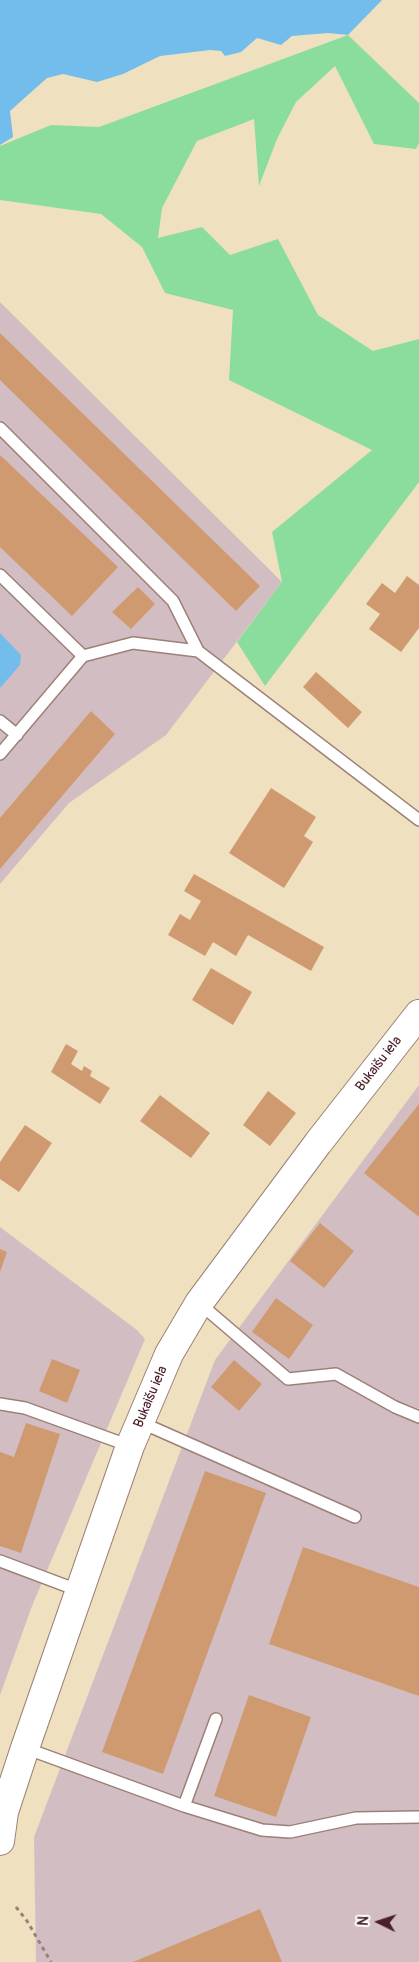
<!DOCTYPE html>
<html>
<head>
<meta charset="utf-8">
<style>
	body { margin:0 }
	#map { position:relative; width:419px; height:1962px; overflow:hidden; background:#efe0c0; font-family:Pangolin,sans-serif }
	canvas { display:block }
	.north { position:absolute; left:354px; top:1897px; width:50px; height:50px; -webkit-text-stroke:4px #fff; paint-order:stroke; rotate:274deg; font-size:14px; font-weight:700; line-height:20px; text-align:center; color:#4a1f2b }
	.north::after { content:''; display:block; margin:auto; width:18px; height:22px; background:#4a1f2b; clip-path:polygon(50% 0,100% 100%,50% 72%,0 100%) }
</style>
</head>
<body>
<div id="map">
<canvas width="419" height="1962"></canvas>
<div class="north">N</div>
</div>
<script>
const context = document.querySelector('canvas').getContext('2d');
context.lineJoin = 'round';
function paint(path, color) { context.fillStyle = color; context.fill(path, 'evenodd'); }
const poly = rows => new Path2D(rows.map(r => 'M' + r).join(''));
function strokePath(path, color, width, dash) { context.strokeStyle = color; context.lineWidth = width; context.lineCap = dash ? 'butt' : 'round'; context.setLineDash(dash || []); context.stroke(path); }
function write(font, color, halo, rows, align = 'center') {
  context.font = font + ' Pangolin,sans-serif'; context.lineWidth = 4.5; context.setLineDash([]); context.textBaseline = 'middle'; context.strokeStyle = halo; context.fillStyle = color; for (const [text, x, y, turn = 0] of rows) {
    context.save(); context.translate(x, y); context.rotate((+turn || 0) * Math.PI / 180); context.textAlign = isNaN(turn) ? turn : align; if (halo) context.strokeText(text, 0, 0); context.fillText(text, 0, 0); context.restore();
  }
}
const industrial = poly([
	[0,302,282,582,166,735,69,803,0,884],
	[419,1085,419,1962,36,1962,34,1837,215,1360],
	[0,1227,137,1330,145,1339,32,1606,0,1695]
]);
const green = poly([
	[348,35,419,103,419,143,416,149,374,144,335,66,296,102,277,139,259,186,254,119,197,141,162,208,158,238,202,227,230,255,278,239,318,315,373,351,419,339,419,482,265,686,237,642,282,582,272,532,372,450,229,380,233,310,165,293,142,247,101,214,0,200,0,146,51,125,99,127]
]);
const water = poly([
	[0,0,382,0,348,35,328,33,292,36,281,45,257,38,241,52,225,56,221,51,210,50,160,56,123,74,97,82,63,74,47,78,10,111,13,137,0,145],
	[0,633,21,655,20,665,0,688]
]);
const building = poly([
	[0,333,260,586,236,611,0,380],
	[0,455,118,567,72,616,0,547],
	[407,576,419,585,419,628,401,652,369,629,380,614,366,604,382,583,395,593],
	[138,587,155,604,131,629,112,612],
	[316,672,362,712,348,728,303,687],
	[91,711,115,734,0,869,0,818],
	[271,788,316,817,304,836,313,842,284,888,229,853],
	[194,874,324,947,311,971,248,935,236,956,213,942,205,956,168,935,180,914,190,920,201,901,184,891],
	[211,968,252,992,233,1025,192,1000],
	[66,1044,78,1051,71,1064,82,1071,84,1066,92,1071,90,1076,110,1088,100,1104,51,1072],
	[268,1091,296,1113,270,1146,243,1125],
	[160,1095,210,1133,191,1158,140,1121],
	[419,1104,419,1217,364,1173],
	[25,1125,52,1143,19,1192,0,1179,0,1162],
	[320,1223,354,1251,324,1288,290,1261],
	[0,1249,7,1252,0,1272],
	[276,1298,313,1325,289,1359,252,1332],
	[52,1359,80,1370,67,1403,39,1391],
	[234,1360,262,1384,239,1411,211,1387],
	[26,1423,60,1434,21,1553,0,1546,0,1452,14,1457],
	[205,1471,266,1493,163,1774,102,1752],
	[303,1547,419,1587,419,1696,269,1644],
	[249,1695,311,1717,276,1817,214,1796],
	[260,1909,282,1962,133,1962]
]);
const path = poly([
	[16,1907,27,1921,51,1962]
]);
const lane = poly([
	[0,428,173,601,198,651],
	[0,575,83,656],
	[0,721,17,735],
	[0,754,83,656,133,643,198,651,419,820],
	[199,1303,288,1379,336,1374,395,1407,419,1417],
	[0,1404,25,1408,130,1446],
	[140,1422,355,1517],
	[0,1561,80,1591],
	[25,1748,184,1806,262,1830,290,1832,356,1818,419,1817],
	[184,1806,216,1719]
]);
const secondary = poly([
	[0,1841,4,1812,25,1748,130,1446,169,1354,199,1303,318,1143,419,1014]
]);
const streetNames = [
	["Bukaišu iela",379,1064,-52],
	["Bukaišu iela",151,1397,-67]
];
paint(industrial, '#d2bec2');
paint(green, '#8bdd9d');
paint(water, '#73bdec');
paint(building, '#d09a70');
strokePath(lane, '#9c8076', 14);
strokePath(secondary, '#9c8076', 30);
strokePath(path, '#9c8076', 3, [4, 4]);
strokePath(lane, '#fff', 11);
strokePath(secondary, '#fff', 28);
write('14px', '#4a1f2b', '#fff', streetNames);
</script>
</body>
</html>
